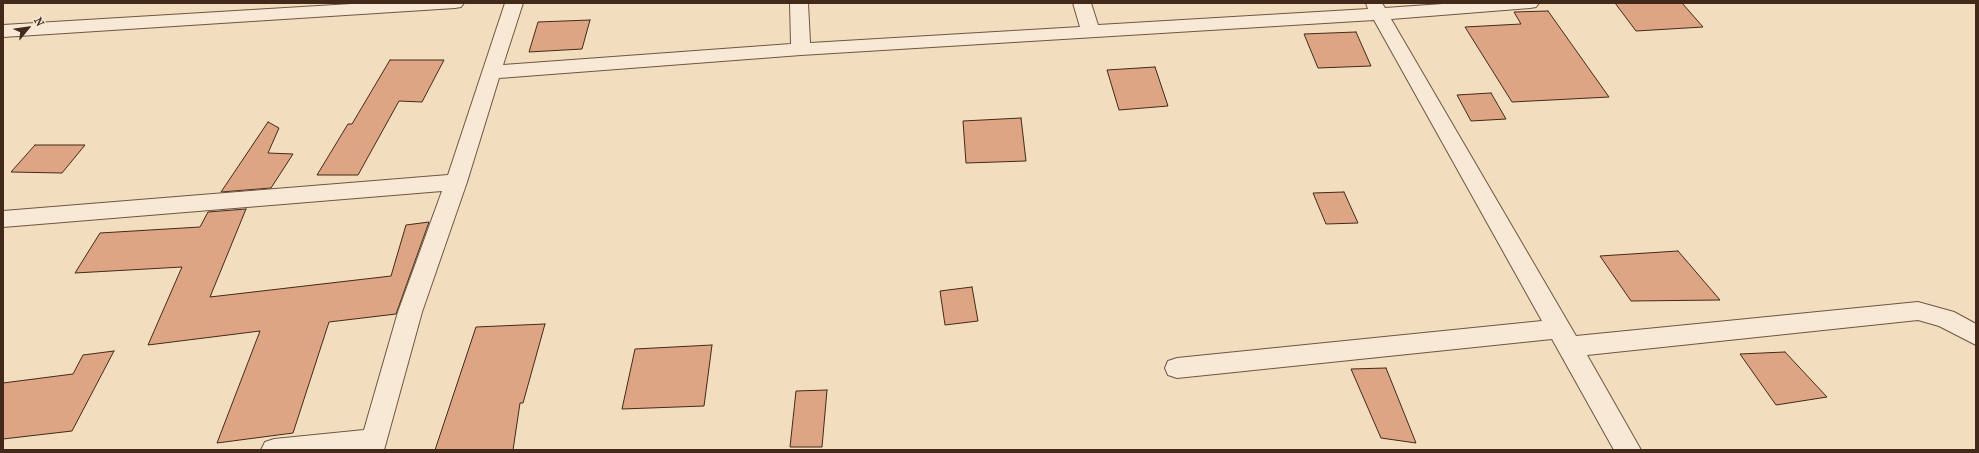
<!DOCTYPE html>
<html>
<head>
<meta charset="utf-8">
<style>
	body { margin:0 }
	#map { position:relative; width:1979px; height:453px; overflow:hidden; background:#f2ddbe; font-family:"IM FELL French Canon",serif }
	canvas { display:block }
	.frame { position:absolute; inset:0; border:4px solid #432919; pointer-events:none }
	.north { position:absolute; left:8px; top:8px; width:40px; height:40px; -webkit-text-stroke:3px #f7e9d5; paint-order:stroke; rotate:61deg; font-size:11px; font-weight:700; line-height:16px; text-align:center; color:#432919 }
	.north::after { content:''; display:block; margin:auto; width:14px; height:18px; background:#432919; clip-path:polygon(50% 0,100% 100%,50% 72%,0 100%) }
</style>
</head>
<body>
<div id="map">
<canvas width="1979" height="453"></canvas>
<div class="frame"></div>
<div class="north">N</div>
</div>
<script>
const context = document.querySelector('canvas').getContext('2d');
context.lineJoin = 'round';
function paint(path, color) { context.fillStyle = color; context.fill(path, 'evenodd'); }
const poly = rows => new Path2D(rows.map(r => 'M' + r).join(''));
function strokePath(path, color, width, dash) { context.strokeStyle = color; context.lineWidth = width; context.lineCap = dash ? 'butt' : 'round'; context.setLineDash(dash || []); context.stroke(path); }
const building = poly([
	[1615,3,1682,3,1703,27,1636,31,1615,3],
	[1548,11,1609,97,1512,102,1465,27,1521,24,1514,12,1548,11],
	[590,20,582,49,529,52,538,22,590,20],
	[1356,32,1371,66,1318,68,1304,34,1356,32],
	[390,60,444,60,422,102,399,101,358,175,317,175,348,124,352,124,390,60],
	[1155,67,1168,106,1119,110,1107,70,1155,67],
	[1491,93,1506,119,1471,121,1457,95,1491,93],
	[1021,118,1026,161,966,163,963,121,1021,118],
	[268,122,279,128,268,153,293,154,271,188,221,192,268,122],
	[35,145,85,145,62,173,11,172,35,145],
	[1344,192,1358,223,1326,224,1313,193,1344,192],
	[246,209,210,297,391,276,406,225,429,222,396,314,329,322,293,433,217,443,260,331,148,345,182,267,75,273,100,233,200,227,208,212,246,209],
	[1678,251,1720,300,1631,301,1600,256,1678,251],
	[972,287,978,321,945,325,940,291,972,287],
	[545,324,523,403,520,403,513,450,435,450,476,327,545,324],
	[712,345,704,406,622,409,635,349,712,345],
	[114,351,72,431,3,439,3,383,73,374,83,355,114,351],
	[1785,352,1827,397,1776,405,1740,354,1785,352],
	[1386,368,1416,443,1381,438,1351,369,1386,368],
	[827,390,822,447,790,447,796,391,827,390]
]);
const street = poly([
	[368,3,464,3,461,7,455,8,3,37,3,25,368,3],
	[505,3,523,3,503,65,791,44,790,3,808,3,810,43,1080,27,1073,3,1091,3,1098,25,1368,9,1366,3,1382,3,1385,8,1457,3,1539,3,1536,7,1530,8,1391,19,1576,336,1918,302,1954,312,1976,324,1976,345,1939,326,1918,320,1587,355,1641,450,1614,450,1552,339,1177,378,1168,375,1165,368,1168,361,1177,358,1542,321,1374,20,801,55,499,78,467,182,422,312,384,450,261,450,265,442,274,439,364,430,398,312,442,191,3,227,3,211,448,175,505,3]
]);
paint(building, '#dda584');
strokePath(building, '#432919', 1);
strokePath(street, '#6f5642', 2);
paint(street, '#f7e9d5');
</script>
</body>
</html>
